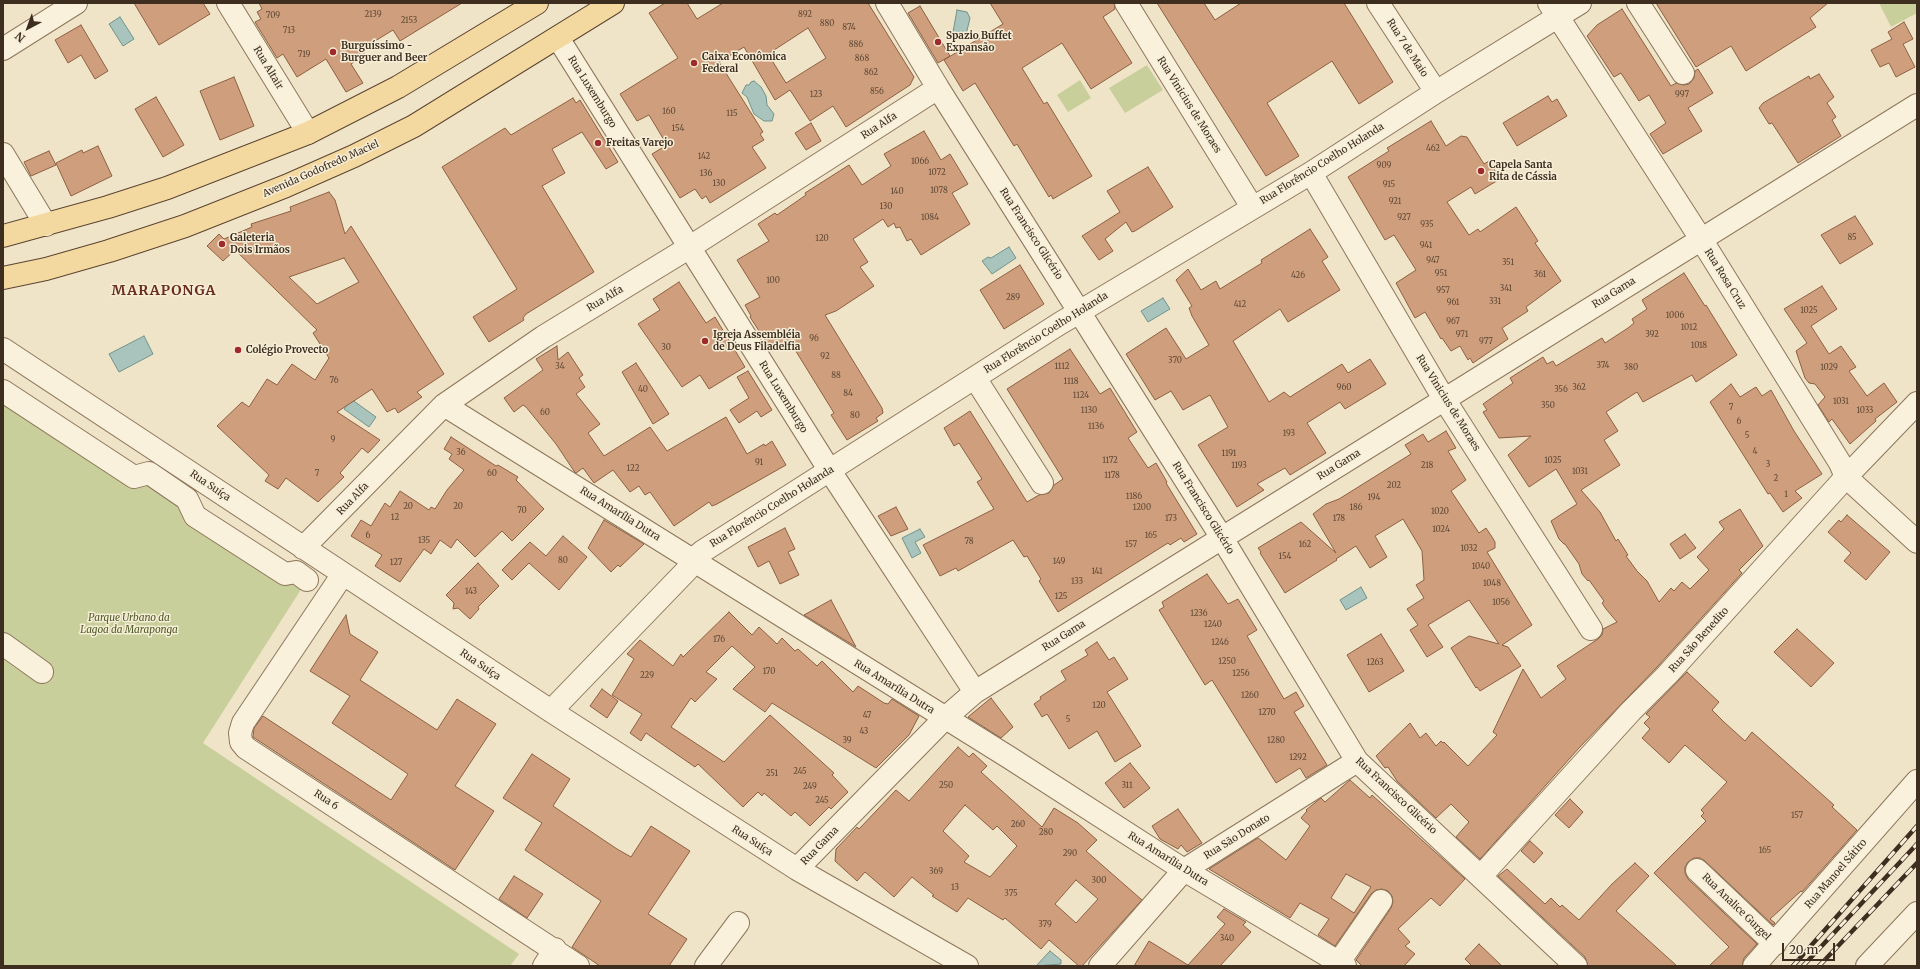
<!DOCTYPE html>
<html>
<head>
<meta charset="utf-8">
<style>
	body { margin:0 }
	#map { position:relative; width:1920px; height:969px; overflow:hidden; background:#f0e4c8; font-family:Merriweather,serif }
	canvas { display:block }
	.frame { position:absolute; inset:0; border:4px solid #3d2e20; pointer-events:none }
	.north { position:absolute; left:8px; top:8px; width:40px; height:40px; -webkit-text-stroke:3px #f7eed8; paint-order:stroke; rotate:221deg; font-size:11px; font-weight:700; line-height:16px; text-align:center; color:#3d2e20 }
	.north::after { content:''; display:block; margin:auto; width:14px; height:18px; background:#3d2e20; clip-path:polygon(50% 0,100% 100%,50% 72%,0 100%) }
	.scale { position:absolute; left:1782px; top:943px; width:53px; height:18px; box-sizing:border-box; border:2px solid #3d2e20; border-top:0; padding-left:5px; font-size:12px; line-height:14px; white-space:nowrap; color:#3d2e20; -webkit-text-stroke:3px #f7eed8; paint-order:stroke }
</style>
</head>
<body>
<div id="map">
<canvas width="1920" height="969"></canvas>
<div class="frame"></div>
<div class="north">N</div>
<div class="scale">20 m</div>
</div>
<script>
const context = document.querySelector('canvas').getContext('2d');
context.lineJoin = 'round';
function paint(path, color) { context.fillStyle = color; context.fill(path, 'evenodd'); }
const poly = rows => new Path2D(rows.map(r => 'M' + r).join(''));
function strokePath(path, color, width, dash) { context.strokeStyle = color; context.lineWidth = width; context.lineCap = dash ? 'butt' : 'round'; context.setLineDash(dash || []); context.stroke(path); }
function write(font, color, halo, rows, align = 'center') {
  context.font = font + ' Merriweather,serif'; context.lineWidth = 3; context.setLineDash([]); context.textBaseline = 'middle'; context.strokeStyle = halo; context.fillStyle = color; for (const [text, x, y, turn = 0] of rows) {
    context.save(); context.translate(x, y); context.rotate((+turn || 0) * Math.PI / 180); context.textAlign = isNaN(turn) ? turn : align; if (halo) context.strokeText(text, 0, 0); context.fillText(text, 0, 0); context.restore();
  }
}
const green = poly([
	[1879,3,1917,3,1917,13,1891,27],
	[1147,65,1163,90,1125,113,1109,88],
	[1080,80,1091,98,1068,112,1057,95],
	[3,391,307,580,203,743,519,954,510,966,3,966]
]);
const water = poly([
	[957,10,967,12,970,18,965,39,955,37,953,32,957,10],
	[120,17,134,39,123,46,109,24,120,17],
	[754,81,761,87,766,96,767,105,774,114,772,121,764,121,754,114,747,97,742,93,746,85,749,85,751,82,754,81],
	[1009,247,1016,258,992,274,982,261,988,257,991,258,1009,247],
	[1163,298,1170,309,1148,322,1141,311,1163,298],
	[144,336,153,354,119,372,109,354,144,336],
	[351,399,376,417,369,427,344,409,351,399],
	[920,529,925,537,915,542,921,553,912,558,902,538,920,529],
	[1361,587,1367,598,1346,610,1340,600,1361,587],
	[1050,951,1061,960,1061,964,1036,966,1050,951]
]);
const building = poly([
	[134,3,203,3,210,14,159,45,134,3],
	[259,3,462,3,400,41,393,30,362,49,365,55,351,64,363,83,346,92,326,59,297,77,283,54,277,58,255,22,261,19,257,12,262,9,259,3],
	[665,3,687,3,697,19,723,3,868,3,914,77,910,85,846,127,833,106,810,121,790,90,775,100,744,47,719,62,763,132,760,134,764,140,752,147,766,168,710,203,706,196,702,199,695,189,680,198,652,154,667,145,649,115,637,121,620,94,678,58,649,13,665,3],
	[808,28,826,58,786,83,768,54,808,28],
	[990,3,1114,3,1115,9,1103,17,1132,63,1091,89,1062,43,1022,68,1044,104,1047,102,1092,176,1053,199,1051,195,1049,197,1017,144,1014,146,975,83,963,91,944,60,1003,24,990,3],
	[1157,3,1204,3,1215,20,1241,3,1344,3,1393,82,1359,104,1332,61,1267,103,1299,156,1266,176,1157,3],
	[1656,3,1828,3,1810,18,1816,27,1746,71,1731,46,1696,67,1656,3],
	[920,6,950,56,938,63,908,13,920,6],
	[1622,9,1671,86,1676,83,1683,85,1689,84,1694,78,1695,71,1698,69,1713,93,1688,108,1702,131,1663,154,1650,134,1666,123,1649,95,1639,101,1621,73,1614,77,1587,36,1597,25,1622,9],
	[1904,22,1913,39,1903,44,1915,67,1896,77,1889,63,1880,67,1871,50,1892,39,1888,32,1904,22],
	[81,25,108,71,95,79,81,55,68,63,55,40,81,25],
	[1819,74,1834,97,1827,103,1836,117,1832,120,1841,136,1798,163,1772,123,1769,124,1759,108,1763,103,1809,76,1810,79,1819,74],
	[234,77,254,126,220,140,200,91,234,77],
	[1548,96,1552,102,1557,99,1567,116,1517,146,1503,123,1548,96],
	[156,97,184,145,163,157,135,109,156,97],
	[573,98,576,103,580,100,618,162,606,169,582,132,552,149,565,173,542,186,594,272,526,314,523,318,524,320,489,342,473,317,517,289,442,167,505,128,511,135,573,98],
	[1431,121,1446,146,1461,136,1467,137,1484,164,1489,161,1500,179,1475,194,1471,187,1447,202,1469,235,1478,229,1480,232,1516,207,1538,241,1535,243,1561,281,1526,307,1528,311,1502,328,1508,339,1473,363,1470,358,1468,360,1460,346,1451,351,1442,338,1441,339,1425,312,1415,318,1396,283,1416,270,1394,235,1385,240,1348,177,1389,151,1387,148,1431,121],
	[811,123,821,141,806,150,795,133,811,123],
	[924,131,941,160,950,154,968,184,952,193,970,224,921,255,911,239,907,241,900,227,896,228,894,223,888,227,883,219,853,239,868,262,860,267,874,286,836,311,825,315,882,408,883,413,876,418,878,421,847,440,831,415,834,413,789,340,772,351,750,317,751,316,745,305,760,297,737,260,769,241,758,224,775,213,777,215,806,195,805,193,849,165,862,185,891,166,884,154,924,131],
	[98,146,112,176,71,196,56,163,82,150,83,153,98,146],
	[49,151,56,165,31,176,24,162,49,151],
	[1148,167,1173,207,1135,231,1132,232,1126,222,1105,239,1113,251,1099,260,1082,236,1120,212,1107,191,1148,167],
	[329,192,335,200,345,234,351,226,444,374,417,392,422,397,398,413,395,408,387,412,372,389,337,412,380,440,368,453,362,448,340,473,344,477,318,502,286,478,278,489,265,481,269,475,217,426,242,402,249,407,267,379,277,385,292,364,315,380,329,358,313,333,317,330,235,250,223,261,207,246,219,234,224,239,252,227,251,224,291,211,290,207,329,192],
	[344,258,359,282,317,304,289,277,344,258],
	[1855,216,1873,244,1840,264,1821,235,1855,216],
	[1310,229,1328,257,1322,261,1340,290,1288,322,1280,309,1233,341,1269,402,1284,392,1290,397,1342,364,1348,373,1370,359,1386,384,1345,409,1340,402,1307,423,1326,453,1290,475,1285,468,1257,484,1264,490,1237,507,1198,445,1228,427,1210,395,1183,410,1171,391,1155,400,1126,354,1166,328,1186,359,1209,345,1192,316,1189,308,1192,306,1176,280,1188,269,1201,290,1216,281,1220,289,1262,263,1261,260,1310,229],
	[1020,265,1044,304,1004,329,980,290,1020,265],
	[1684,273,1705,306,1706,305,1737,355,1696,382,1692,375,1643,402,1637,392,1606,412,1618,431,1604,440,1620,465,1581,490,1600,512,1616,541,1618,539,1628,555,1626,556,1637,571,1647,581,1659,602,1671,588,1674,591,1682,582,1690,589,1709,570,1697,557,1724,529,1719,522,1740,509,1763,546,1739,570,1742,573,1658,666,1579,748,1480,859,1456,837,1469,822,1451,804,1436,818,1397,781,1388,767,1385,768,1376,756,1410,723,1420,738,1426,733,1436,746,1441,741,1443,743,1444,742,1468,766,1497,735,1493,732,1523,669,1541,698,1566,679,1557,666,1598,639,1602,635,1603,629,1617,622,1606,609,1602,603,1604,601,1589,580,1588,581,1582,574,1579,564,1565,544,1564,544,1559,539,1551,521,1577,504,1556,469,1529,487,1508,455,1531,436,1499,438,1483,412,1487,410,1483,404,1513,383,1510,378,1543,357,1547,364,1553,361,1556,366,1602,338,1605,343,1628,328,1634,323,1632,319,1647,309,1642,300,1684,273],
	[679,282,706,323,715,317,745,367,709,389,700,375,682,387,638,324,660,310,653,299,679,282],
	[1822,286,1837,309,1811,326,1829,354,1841,346,1856,367,1849,371,1867,396,1884,383,1897,402,1875,419,1876,421,1850,444,1832,419,1829,422,1818,405,1825,397,1815,384,1809,383,1805,378,1796,351,1807,343,1784,309,1822,286],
	[557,346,558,360,568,352,583,375,579,378,585,387,576,394,600,424,588,433,604,456,650,427,667,451,726,417,747,454,764,444,765,446,772,441,786,465,717,504,712,506,709,502,674,526,650,492,645,495,639,486,630,492,613,470,594,483,583,468,576,473,574,471,556,444,526,407,523,405,514,412,504,398,543,370,536,359,557,346],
	[1070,349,1100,394,1110,388,1137,432,1128,438,1148,468,1156,463,1167,482,1166,483,1197,534,1184,542,1181,538,1170,545,1168,543,1058,612,1039,581,1041,579,1027,556,1024,557,1013,540,958,571,956,568,940,576,923,545,994,509,977,482,982,479,959,443,954,446,944,428,970,411,1027,502,1039,495,1049,493,1054,485,1063,479,1007,389,1070,349],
	[636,363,669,414,653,424,622,372,636,363],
	[748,371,772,410,761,417,757,411,739,423,730,410,749,398,737,377,748,371],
	[1731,384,1740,397,1756,387,1762,396,1771,390,1794,431,1822,474,1795,491,1802,498,1783,512,1770,493,1768,494,1710,402,1731,384],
	[1446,431,1456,448,1448,451,1466,480,1451,491,1479,533,1486,528,1492,537,1495,542,1495,548,1487,552,1532,625,1502,645,1508,647,1521,666,1480,691,1477,687,1476,688,1451,648,1469,636,1499,644,1469,600,1428,625,1443,647,1427,657,1410,630,1418,625,1407,609,1424,598,1416,585,1424,580,1422,551,1403,519,1375,536,1387,557,1370,568,1356,546,1336,559,1337,560,1285,593,1260,553,1261,552,1258,548,1301,522,1336,553,1313,514,1326,504,1339,499,1411,454,1405,445,1423,434,1428,442,1446,431],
	[451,437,496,466,498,465,518,477,516,480,544,509,512,541,502,531,475,557,457,539,451,548,440,540,431,554,424,549,400,582,375,566,382,555,351,536,361,520,371,526,385,503,390,507,400,491,429,510,431,507,435,509,447,490,464,470,449,459,452,454,444,449,451,437],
	[896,507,908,529,891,536,878,516,896,507],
	[1847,515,1890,552,1866,580,1844,561,1851,553,1828,532,1839,520,1841,522,1847,515],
	[604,520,644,544,620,567,618,565,611,572,588,548,604,520],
	[785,528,795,549,788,552,799,575,780,584,769,561,758,567,748,547,785,528],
	[1685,534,1696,548,1680,559,1670,544,1685,534],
	[563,536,587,557,559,590,529,563,512,580,502,570,530,542,546,556,563,536],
	[478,563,499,586,478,607,479,609,470,619,458,608,453,609,454,603,446,595,478,563],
	[1207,574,1228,604,1238,599,1257,630,1247,636,1284,699,1296,692,1304,706,1294,712,1327,765,1306,778,1300,768,1276,783,1212,680,1205,685,1159,610,1164,607,1162,602,1207,574],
	[831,600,856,647,804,615,831,600],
	[729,612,752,635,759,627,777,644,782,638,795,651,798,649,817,666,822,661,853,692,858,686,884,703,888,704,892,699,919,716,909,735,876,768,772,703,765,712,733,689,755,667,732,646,706,672,717,679,695,702,691,698,671,727,724,762,770,715,834,773,832,775,848,792,831,809,829,807,810,826,795,812,791,816,764,793,762,796,758,792,743,807,698,764,695,767,646,733,641,741,630,733,642,714,612,695,634,659,627,654,640,640,673,666,681,654,683,657,729,612],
	[346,615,350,634,378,652,360,680,437,730,457,699,496,724,455,786,494,811,455,870,253,737,254,728,263,716,391,800,408,774,332,723,350,696,310,671,346,615],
	[1797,629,1834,663,1811,687,1774,652,1797,629],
	[1381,634,1404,671,1369,692,1347,655,1381,634],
	[1097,642,1109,660,1114,657,1128,679,1107,692,1141,746,1115,762,1097,731,1069,749,1047,714,1042,717,1034,704,1041,699,1040,697,1066,680,1061,671,1088,655,1085,650,1097,642],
	[1687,672,1719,702,1712,710,1724,722,1745,741,1752,732,1834,805,1832,807,1857,830,1802,892,1801,891,1770,919,1775,923,1773,925,1705,861,1700,858,1694,858,1688,862,1685,867,1685,873,1688,879,1757,944,1744,958,1742,966,1709,966,1729,947,1654,873,1706,821,1701,816,1704,813,1701,810,1727,782,1685,745,1669,763,1642,738,1650,729,1644,723,1650,717,1646,714,1687,672],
	[602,689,618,701,607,718,590,706,602,689],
	[991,698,1013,727,1001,738,968,717,991,698],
	[958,747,969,757,973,753,987,766,981,772,1042,827,1054,808,1078,823,1097,840,1086,851,1142,900,1082,966,1079,966,1049,940,1041,949,1005,918,1003,920,968,898,957,912,932,896,934,895,912,877,894,897,865,872,857,881,835,861,836,849,857,827,859,829,896,790,909,801,958,747],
	[965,805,993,830,997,826,1017,846,990,877,964,862,969,856,943,831,965,805],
	[1076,880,1098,899,1076,923,1055,904,1076,880],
	[532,754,570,779,553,806,617,849,631,857,651,826,690,851,648,914,687,939,669,966,600,966,572,947,601,901,525,850,542,823,503,798,532,754],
	[1130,763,1150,788,1124,808,1105,783,1130,763],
	[1350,780,1370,798,1372,795,1465,879,1440,906,1431,898,1398,929,1410,942,1405,946,1415,954,1404,966,1362,966,1356,960,1391,908,1393,902,1392,896,1388,891,1382,889,1376,890,1371,894,1335,946,1318,935,1329,919,1300,903,1290,918,1209,869,1258,838,1286,860,1310,826,1301,818,1307,811,1306,810,1321,798,1325,802,1350,780],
	[1346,874,1371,887,1354,913,1331,898,1346,874],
	[1570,799,1583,812,1569,828,1555,815,1570,799],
	[1178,809,1202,843,1187,852,1181,845,1178,849,1160,839,1152,826,1178,809],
	[1530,841,1543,853,1534,863,1521,851,1530,841],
	[1635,863,1649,876,1616,911,1677,966,1588,966,1585,957,1498,876,1507,869,1545,904,1551,898,1560,907,1562,905,1579,920,1612,884,1635,863],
	[514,876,543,894,527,918,499,899,514,876],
	[1224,909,1246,922,1243,925,1251,932,1220,966,1134,966,1149,941,1188,965,1225,924,1217,917,1224,909],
	[1479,944,1502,966,1472,966,1465,959,1479,944]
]);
const minor = poly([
	[228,3,308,133],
	[887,3,938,88,1222,538,1357,761,1576,966],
	[1126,3,1252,207],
	[1378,3,1436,92],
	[1549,3,1701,239,1840,463,1846,477,1917,542],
	[1638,3,1683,73],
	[558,38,830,471,975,692],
	[3,49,76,3],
	[3,154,46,225],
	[1311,173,1444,399,1591,629],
	[3,349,551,711,797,869,967,966],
	[975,378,1042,483],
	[3,391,134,477,149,473,187,499,195,516,285,574,296,572,307,580],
	[444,405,1010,758,1184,870,1345,966],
	[303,548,444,405,543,337,690,247,938,88],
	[343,574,243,723,240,733,241,742,246,748,578,966],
	[3,644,42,672],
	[551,711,688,569,692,560,703,551,1059,324,1311,173,1436,92,1580,3],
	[797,869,945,718,975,692,1917,105],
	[1697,870,1775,944],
	[1481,876,1631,711,1667,675,1846,477,1917,403],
	[1339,962,1381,901],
	[544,966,555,949],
	[706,966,738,923],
	[1100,966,1184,870,1357,761],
	[1754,966,1917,781],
	[1867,966,1917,913]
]);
const major = poly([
	[3,236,108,207,167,188,308,133,398,87,537,3],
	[3,278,46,269,109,251,185,226,286,186,354,156,414,126,613,3]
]);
const rail = poly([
	[1793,966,1917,826],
	[1803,966,1917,844],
	[1819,966,1917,863]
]);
const markers = [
	[938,42,4,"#9e2a2b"],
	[333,52,4,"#9e2a2b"],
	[694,63,4,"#9e2a2b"],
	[598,143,4,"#9e2a2b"],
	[1481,171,4,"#9e2a2b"],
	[222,244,4,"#9e2a2b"],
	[705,341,4,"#9e2a2b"],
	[238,350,4,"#9e2a2b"]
];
const numberNames = [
	["2139",373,15],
	["892",805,15],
	["709",273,16],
	["2153",409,21],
	["880",827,24],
	["874",849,28],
	["713",289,31],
	["886",856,45],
	["719",304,55],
	["868",862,59],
	["862",871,73],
	["856",877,92],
	["123",816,95],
	["997",1682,95],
	["160",669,112],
	["115",732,114],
	["154",678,129],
	["462",1433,149],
	["142",704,157],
	["1066",920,162],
	["909",1384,166],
	["1072",937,173],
	["136",706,174],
	["130",719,184],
	["915",1389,185],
	["1078",939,191],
	["140",897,192],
	["921",1395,202],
	["130",886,207],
	["1084",930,218],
	["927",1404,218],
	["935",1427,225],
	["85",1852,238],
	["120",822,239],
	["941",1426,246],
	["947",1433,261],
	["351",1508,263],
	["951",1441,274],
	["361",1540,275],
	["426",1298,276],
	["100",773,281],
	["341",1506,289],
	["957",1443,291],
	["289",1013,298],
	["331",1495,302],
	["961",1453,303],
	["412",1240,305],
	["1025",1809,311],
	["1006",1675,316],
	["967",1453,322],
	["1012",1689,328],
	["971",1462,335],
	["392",1652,335],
	["96",814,339],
	["977",1486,342],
	["1018",1699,346],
	["30",666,348],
	["92",825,357],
	["370",1175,361],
	["374",1603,366],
	["34",560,367],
	["1112",1062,367],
	["380",1631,368],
	["1029",1829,368],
	["88",836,376],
	["76",334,381],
	["1118",1071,382],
	["960",1344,388],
	["362",1579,388],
	["40",643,390],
	["356",1561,390],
	["84",848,394],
	["1124",1081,396],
	["1031",1841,402],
	["350",1548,406],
	["7",1731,408],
	["1130",1089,411],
	["1033",1865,411],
	["60",545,413],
	["80",855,416],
	["6",1739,422],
	["1136",1096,427],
	["193",1289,434],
	["5",1747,436],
	["9",333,440],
	["4",1755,452],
	["36",461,453],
	["1191",1229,454],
	["1172",1110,461],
	["1025",1553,461],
	["91",759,463],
	["3",1768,465],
	["1193",1239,466],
	["218",1427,466],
	["122",633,469],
	["1031",1580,472],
	["7",317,474],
	["60",492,474],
	["1178",1112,476],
	["2",1776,479],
	["202",1394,486],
	["1",1786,495],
	["1186",1134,497],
	["194",1374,498],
	["20",408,507],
	["20",458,507],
	["1200",1142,508],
	["186",1356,508],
	["70",522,511],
	["1020",1440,512],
	["12",395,518],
	["173",1171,519],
	["178",1339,519],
	["1024",1441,530],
	["6",368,536],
	["165",1151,536],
	["135",424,541],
	["78",969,542],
	["157",1131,545],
	["162",1305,545],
	["1032",1469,549],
	["154",1285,557],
	["80",563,561],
	["149",1059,562],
	["127",396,563],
	["1040",1481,567],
	["141",1097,572],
	["133",1077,582],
	["1048",1492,584],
	["143",471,592],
	["125",1061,597],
	["1056",1501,603],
	["1236",1199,614],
	["1240",1213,625],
	["176",719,640],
	["1246",1220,643],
	["1250",1227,662],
	["1263",1375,663],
	["170",769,672],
	["1256",1241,674],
	["229",647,676],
	["1260",1250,696],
	["120",1099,706],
	["1270",1267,713],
	["47",867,716],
	["5",1068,720],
	["43",864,732],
	["39",847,741],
	["1280",1276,741],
	["1292",1298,758],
	["245",800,772],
	["251",772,774],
	["250",946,786],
	["311",1127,786],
	["249",810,787],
	["245",822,801],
	["157",1797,816],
	["260",1018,825],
	["280",1046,833],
	["165",1765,851],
	["290",1070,854],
	["369",936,872],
	["300",1099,881],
	["13",955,888],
	["375",1011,894],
	["379",1045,925],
	["340",1227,939]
];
const poiNames = [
	["Spazio Buffet",946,36],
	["Expansão",946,48],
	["Burguíssimo -",341,46],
	["Burguer and Beer",341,58],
	["Caixa Econômica",702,57],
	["Federal",702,69],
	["Freitas Varejo",606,143],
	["Capela Santa",1489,165],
	["Rita de Cássia",1489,177],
	["Galeteria",230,238],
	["Dois Irmãos",230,250],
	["Igreja Assembléia",713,335],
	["de Deus Filadelfia",713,347],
	["Colégio Provecto",246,350]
];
const streetNames = [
	["Rua 7 de Maio",1407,48,57],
	["Rua Altair",268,68,59],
	["Rua Luxemburgo",592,92,58],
	["Rua Vinicius de Moraes",1189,105,58],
	["Rua Alfa",879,126,-33],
	["Rua Florêncio Coelho Holanda",1322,164,-32],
	["Avenida Godofredo Maciel",321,169,-24],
	["Rua Francisco Glicério",1031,234,57],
	["Rua Rosa Cruz",1725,279,58],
	["Rua Gama",1614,293,-32],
	["Rua Alfa",605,299,-31],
	["Rua Florêncio Coelho Holanda",1046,333,-32],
	["Rua Luxemburgo",783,397,58],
	["Rua Vinicius de Moraes",1448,403,58],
	["Rua Gama",1339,465,-32],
	["Rua Suíça",210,486,34],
	["Rua Alfa",353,499,-46],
	["Rua Florêncio Coelho Holanda",772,507,-32],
	["Rua Francisco Glicério",1203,508,58],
	["Rua Amarília Dutra",620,514,32],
	["Rua Gama",1064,636,-32],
	["Rua São Benedito",1699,640,-48],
	["Rua Suíça",480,665,34],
	["Rua Amarília Dutra",894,687,32],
	["Rua Francisco Glicério",1396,796,43],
	["Rua 6",326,800,33],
	["Rua São Donato",1237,837,-32],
	["Rua Suíça",752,841,33],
	["Rua Gama",820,846,-46],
	["Rua Amarília Dutra",1168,859,32],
	["Rua Manoel Sátiro",1836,874,-49],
	["Rua Analice Gurgel",1736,907,44]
];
const parkNames = [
	["Parque Urbano da",129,618],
	["Lagoa da Maraponga",129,630]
];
const districtNames = [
	["MARAPONGA",164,291]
];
paint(green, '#c9cf9b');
paint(water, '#a9c4bc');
strokePath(water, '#6f938a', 1);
paint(building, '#cf9f7d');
strokePath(building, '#8d5f41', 1);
strokePath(minor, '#8d765c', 24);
strokePath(major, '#5b4430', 24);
strokePath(minor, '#faf1dc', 22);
strokePath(major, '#f3d9a0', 22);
strokePath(rail, '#3d2e20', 4.5);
strokePath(rail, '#f7eed8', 3, [9]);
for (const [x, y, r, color] of markers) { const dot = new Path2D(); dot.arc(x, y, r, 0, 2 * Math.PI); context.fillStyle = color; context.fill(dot); strokePath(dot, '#f7eed8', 1.5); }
write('8px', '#624a37', null, numberNames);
write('bold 10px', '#3d2e20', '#f7eed8', poiNames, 'left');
write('10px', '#3d2e20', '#f7eed8', streetNames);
write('italic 10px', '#4d5a26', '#f7eed8', parkNames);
context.letterSpacing = '1px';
write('bold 14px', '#6b2e1e', '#f7eed8', districtNames);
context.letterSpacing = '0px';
</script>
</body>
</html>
